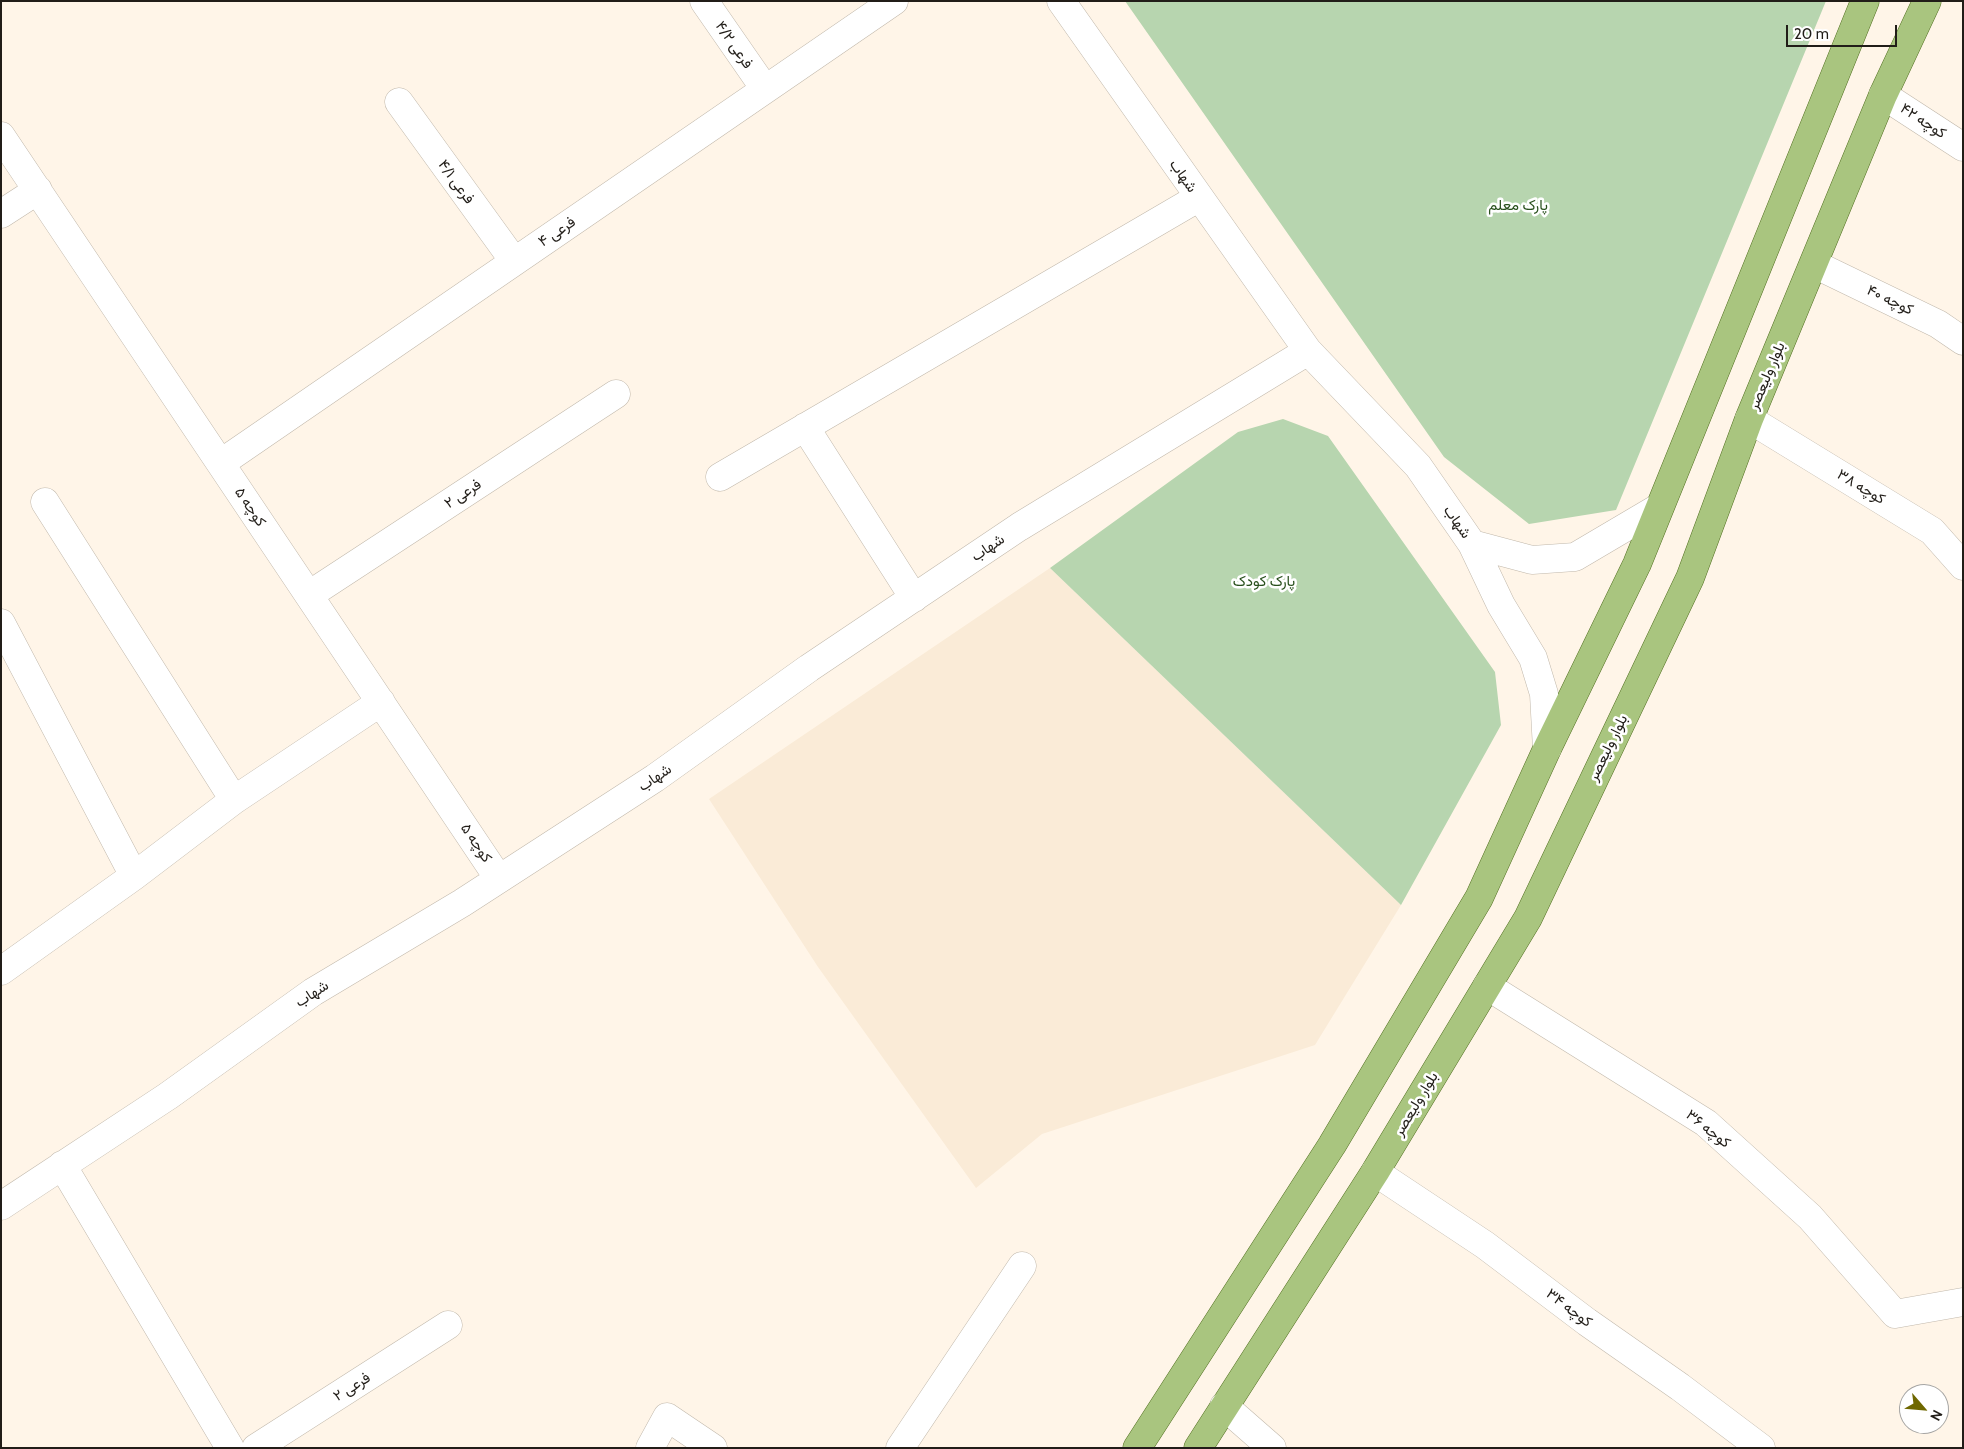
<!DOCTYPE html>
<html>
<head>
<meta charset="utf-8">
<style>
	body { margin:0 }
	#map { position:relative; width:1964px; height:1449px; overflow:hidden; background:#fff5e8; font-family:Cabin,sans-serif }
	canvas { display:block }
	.frame { position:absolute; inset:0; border:2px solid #211d18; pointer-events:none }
	.north { position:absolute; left:1899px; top:1384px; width:50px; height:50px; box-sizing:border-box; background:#fff; border:1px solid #a6a5a3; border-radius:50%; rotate:117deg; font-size:14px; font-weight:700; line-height:20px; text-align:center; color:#211d18 }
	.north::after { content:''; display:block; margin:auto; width:18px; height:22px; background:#6f6800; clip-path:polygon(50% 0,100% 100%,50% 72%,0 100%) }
	.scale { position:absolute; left:1786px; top:25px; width:111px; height:22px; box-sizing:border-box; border:2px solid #211d18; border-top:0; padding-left:6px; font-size:15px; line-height:18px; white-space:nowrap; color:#211d18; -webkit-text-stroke:4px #fff; paint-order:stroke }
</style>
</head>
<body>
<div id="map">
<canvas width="1964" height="1449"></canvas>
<div class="frame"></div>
<div class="north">N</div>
<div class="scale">20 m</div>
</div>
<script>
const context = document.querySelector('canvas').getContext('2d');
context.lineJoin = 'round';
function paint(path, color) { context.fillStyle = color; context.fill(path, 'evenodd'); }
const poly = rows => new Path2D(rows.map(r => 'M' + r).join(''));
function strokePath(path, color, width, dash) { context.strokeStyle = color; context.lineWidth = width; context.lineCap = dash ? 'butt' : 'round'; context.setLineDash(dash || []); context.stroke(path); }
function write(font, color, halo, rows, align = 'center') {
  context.font = font + ' Cabin,Vazirmatn,sans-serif'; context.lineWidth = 5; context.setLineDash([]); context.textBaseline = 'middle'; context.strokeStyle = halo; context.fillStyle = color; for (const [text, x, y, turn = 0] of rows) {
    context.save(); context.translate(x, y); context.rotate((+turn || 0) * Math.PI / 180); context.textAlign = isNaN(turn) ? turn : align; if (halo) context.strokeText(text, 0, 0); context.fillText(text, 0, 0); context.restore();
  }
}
const built = poly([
	[1050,568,1401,905,1315,1045,1042,1134,976,1188,818,967,709,799]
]);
const green = poly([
	[1125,1,1826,1,1616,510,1529,524,1444,457],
	[1283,419,1328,436,1495,672,1501,725,1401,905,1050,568,1238,432]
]);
const minor = poly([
	[704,1,765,89],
	[1061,1,1308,351,1418,466,1472,544,1501,605,1533,658,1544,694,1547,749],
	[1883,95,1963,147],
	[399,102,514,261],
	[1,136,499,879],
	[1,214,38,190],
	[1814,264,1938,324,1963,341],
	[1749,419,1932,531,1963,566],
	[805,427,914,598],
	[221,463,894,1],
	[720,477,1198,198],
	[45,502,234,800],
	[1472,544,1532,560,1575,557,1658,508],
	[309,595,616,394],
	[1,623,134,876],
	[1,971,134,876,234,800,381,702],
	[1487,986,1706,1123,1810,1217,1895,1314,1963,1302],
	[62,1165,230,1448],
	[1375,1172,1485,1245,1587,1322,1680,1387,1761,1448],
	[1,1206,168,1096,313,992,462,903,655,778,809,668,1019,527,1308,351],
	[1224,1406,1272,1448],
	[256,1448,448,1325],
	[650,1448,667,1417,713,1448],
	[900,1448,1022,1266]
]);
const major = poly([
	[1137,1448,1332,1145,1479,898,1547,749,1637,564,1865,1],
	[1198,1448,1375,1172,1528,918,1690,578,1749,419,1883,95,1927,1]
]);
const streetNames = [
	["فرعی ۴/۲",734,45,55],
	["کوچه ۴۲",1923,121,33],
	["شهاب",1183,176,55],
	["فرعی ۴/۱",456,182,54],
	["فرعی ۴",557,232,-34],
	["کوچه ۴۰",1890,300,26],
	["بلوار ولیعصر",1767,376,-67],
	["کوچه ۳۸",1861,487,31],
	["فرعی ۲",463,494,-33],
	["کوچه ۵",250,507,56],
	["شهاب",1457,522,55],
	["شهاب",988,548,-34],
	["بلوار ولیعصر",1608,748,-64],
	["شهاب",655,778,-34],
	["کوچه ۵",476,843,56],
	["شهاب",312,994,-33],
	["بلوار ولیعصر",1416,1104,-59],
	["۳۶ کوچه",1708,1129,38],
	["کوچه ۳۴",1569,1308,37],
	["فرعی ۲",352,1387,-32]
];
const parkNames = [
	["پارک معلم",1518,206],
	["پارک کودک",1264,582]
];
paint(built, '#faebd7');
paint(green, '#b7d5af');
strokePath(minor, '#c1b8ab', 29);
strokePath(major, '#547123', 29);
strokePath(minor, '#fff', 28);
strokePath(major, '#a9c57f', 28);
write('15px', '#211d18', '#fff', streetNames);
write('15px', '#29501d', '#fff', parkNames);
</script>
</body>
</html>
